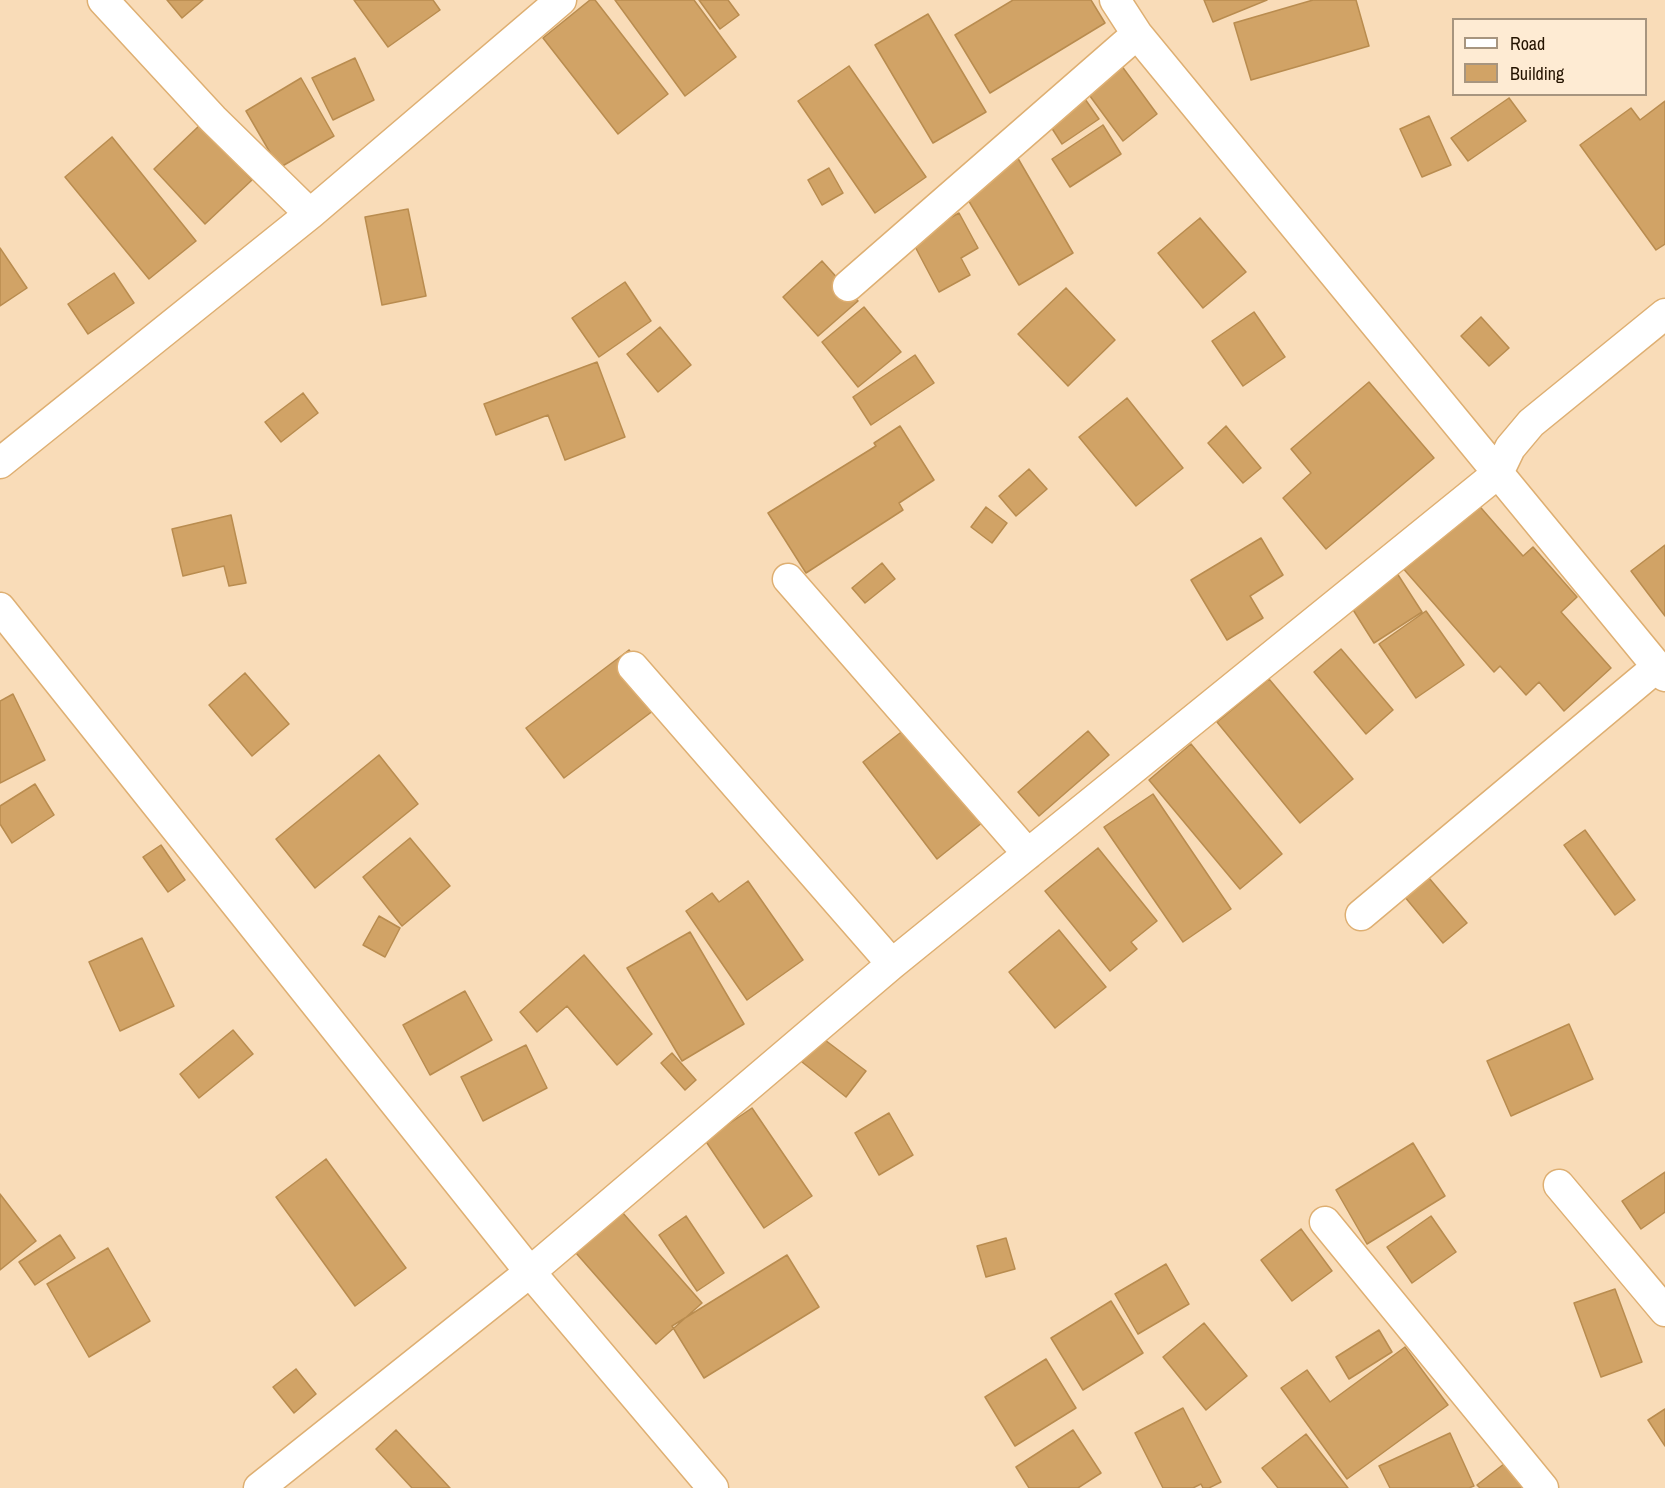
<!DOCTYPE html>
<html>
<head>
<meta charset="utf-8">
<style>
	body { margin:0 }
	#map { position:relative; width:1665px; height:1488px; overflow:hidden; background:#f9dcb8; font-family:"Archivo Narrow",sans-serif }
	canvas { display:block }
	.legend { position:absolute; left:1452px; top:18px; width:195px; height:78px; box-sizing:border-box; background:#feebd3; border:2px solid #a7957f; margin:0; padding:8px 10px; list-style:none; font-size:18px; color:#241300 }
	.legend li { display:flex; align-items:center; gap:12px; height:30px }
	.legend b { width:30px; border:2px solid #a7957f }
</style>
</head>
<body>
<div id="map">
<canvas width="1665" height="1488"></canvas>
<ul class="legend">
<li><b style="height:8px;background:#fff"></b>Road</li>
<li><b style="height:16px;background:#d1a366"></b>Building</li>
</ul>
</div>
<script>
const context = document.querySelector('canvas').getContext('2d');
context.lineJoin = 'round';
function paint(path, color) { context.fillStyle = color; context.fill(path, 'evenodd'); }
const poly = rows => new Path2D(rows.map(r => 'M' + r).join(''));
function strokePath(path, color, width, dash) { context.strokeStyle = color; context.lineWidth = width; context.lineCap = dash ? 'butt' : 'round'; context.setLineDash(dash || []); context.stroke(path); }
const building = poly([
	[167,0,203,0,182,18,167,0],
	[354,0,433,0,440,10,388,47,354,0],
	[590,0,595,0,668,94,618,134,543,38,590,0],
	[615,0,694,0,736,57,685,96,615,0],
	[699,0,728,0,739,15,720,29,699,0],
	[1013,0,1091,0,1105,23,990,93,955,35,1013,0],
	[1204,0,1267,0,1213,22,1204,0],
	[1313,0,1356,0,1369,46,1251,80,1234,23,1313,0],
	[928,14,986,112,933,143,875,45,928,14],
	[355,58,374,100,333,120,312,78,355,58],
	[1121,65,1157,114,1123,141,1087,92,1121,65],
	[849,66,926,177,875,213,798,101,849,66],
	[301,78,334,136,279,168,246,111,301,78],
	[1078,89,1099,119,1062,144,1042,113,1078,89],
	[1509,98,1526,121,1468,161,1451,138,1509,98],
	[1665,101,1665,244,1656,250,1580,145,1631,108,1640,120,1665,101],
	[1429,116,1451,165,1422,177,1400,129,1429,116],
	[201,124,252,180,205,224,154,169,201,124],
	[1103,125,1121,154,1070,187,1052,159,1103,125],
	[112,137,196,241,149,279,65,177,112,137],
	[1016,155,1073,253,1019,285,961,188,1016,155],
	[829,168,843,193,822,205,808,180,829,168],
	[408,209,426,296,382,305,365,217,408,209],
	[959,213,978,248,961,258,970,275,939,292,911,239,959,213],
	[1200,218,1246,272,1203,308,1158,253,1200,218],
	[0,248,27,288,0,306,0,248],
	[822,261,858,301,818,336,783,297,822,261],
	[114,273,134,303,88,334,68,304,114,273],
	[625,282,651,321,599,357,572,318,625,282],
	[1066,288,1115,340,1068,386,1018,334,1066,288],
	[864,307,901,352,858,387,822,342,864,307],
	[1254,312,1285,357,1243,386,1212,341,1254,312],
	[1481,317,1509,348,1489,366,1461,336,1481,317],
	[660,327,691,365,658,392,627,354,660,327],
	[915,355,934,383,871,425,853,397,915,355],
	[597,362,625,437,565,460,548,415,496,435,484,404,597,362],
	[1369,382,1434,458,1326,549,1283,498,1311,473,1291,449,1369,382],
	[303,393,318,413,281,442,265,422,303,393],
	[1127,398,1183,468,1136,506,1079,437,1127,398],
	[900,426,934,480,899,503,903,510,806,573,768,513,876,446,874,443,900,426],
	[1226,426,1261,468,1243,483,1208,443,1226,426],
	[1029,469,1047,489,1016,516,999,496,1029,469],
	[1468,493,1523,556,1533,547,1577,597,1561,612,1611,668,1564,711,1539,682,1526,695,1500,666,1494,672,1394,558,1468,493],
	[986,507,1007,523,992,543,971,527,986,507],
	[231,515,246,583,229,586,224,566,183,576,172,529,231,515],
	[1261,538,1283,575,1250,596,1263,618,1227,640,1191,580,1261,538],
	[1665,545,1665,616,1631,571,1665,545],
	[882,563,895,579,865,603,852,588,882,563],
	[1393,567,1422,612,1374,643,1345,597,1393,567],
	[1426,611,1464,665,1416,698,1379,644,1426,611],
	[1341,649,1393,710,1366,734,1314,672,1341,649],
	[629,650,666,701,564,778,526,728,629,650],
	[245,673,289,724,252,756,209,705,245,673],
	[1269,679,1353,779,1300,823,1217,722,1269,679],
	[13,694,45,760,0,783,0,701,13,694],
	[914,722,988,818,937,859,863,762,914,722],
	[1088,731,1109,755,1039,816,1018,792,1088,731],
	[1191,744,1282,854,1240,889,1149,780,1191,744],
	[379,755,418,804,315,888,276,839,379,755],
	[35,784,54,815,12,843,0,824,0,806,35,784],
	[1153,794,1231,909,1183,942,1104,827,1153,794],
	[1585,830,1635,900,1615,915,1564,845,1585,830],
	[410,838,450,886,402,926,363,877,410,838],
	[161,845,185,880,168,892,143,857,161,845],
	[1098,848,1157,921,1131,942,1137,949,1110,971,1045,891,1098,848],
	[1413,859,1467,923,1443,943,1390,879,1413,859],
	[748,881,803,960,747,1000,686,911,712,893,719,902,748,881],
	[379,916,400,928,385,957,363,945,379,916],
	[1059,930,1106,987,1055,1028,1009,972,1059,930],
	[690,932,744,1024,682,1061,627,968,690,932],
	[142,938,174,1006,120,1031,89,962,142,938],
	[584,955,652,1034,617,1065,567,1006,537,1032,520,1012,584,955],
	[465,991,492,1040,430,1075,403,1025,465,991],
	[1569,1024,1593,1079,1511,1116,1487,1061,1569,1024],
	[233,1030,253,1054,199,1098,180,1074,233,1030],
	[821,1037,866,1071,846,1097,802,1062,821,1037],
	[526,1045,547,1088,483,1121,461,1077,526,1045],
	[672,1053,696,1080,685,1090,661,1063,672,1053],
	[752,1108,812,1196,764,1228,705,1140,752,1108],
	[889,1113,913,1155,879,1175,855,1133,889,1113],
	[1413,1143,1445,1196,1367,1244,1336,1190,1413,1143],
	[326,1159,406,1268,355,1306,276,1197,326,1159],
	[1665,1172,1665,1212,1641,1229,1622,1201,1665,1172],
	[0,1194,36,1241,0,1270,0,1194],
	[622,1212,702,1303,656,1344,576,1253,622,1212],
	[686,1216,724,1273,697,1291,659,1235,686,1216],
	[1431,1216,1456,1252,1412,1283,1387,1247,1431,1216],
	[1301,1229,1332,1271,1292,1301,1261,1260,1301,1229],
	[60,1235,75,1258,35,1285,19,1262,60,1235],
	[1006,1238,1015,1269,986,1277,977,1246,1006,1238],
	[108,1248,150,1321,89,1357,47,1284,108,1248],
	[787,1255,819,1307,704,1378,672,1326,787,1255],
	[1166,1264,1189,1304,1138,1334,1115,1294,1166,1264],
	[1615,1289,1642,1362,1601,1377,1574,1303,1615,1289],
	[1111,1301,1143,1353,1083,1390,1051,1338,1111,1301],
	[1204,1323,1247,1376,1206,1410,1163,1357,1204,1323],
	[1379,1330,1392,1352,1349,1379,1336,1357,1379,1330],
	[1405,1347,1448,1405,1347,1479,1281,1388,1307,1370,1330,1402,1405,1347],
	[1046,1359,1076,1408,1015,1446,985,1397,1046,1359],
	[296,1369,316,1394,294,1413,273,1387,296,1369],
	[1183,1408,1221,1482,1209,1488,1203,1488,1201,1484,1193,1488,1163,1488,1135,1433,1183,1408],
	[1665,1409,1665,1446,1648,1420,1665,1409],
	[396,1430,450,1488,412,1488,376,1449,396,1430],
	[1073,1430,1101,1473,1078,1488,1029,1488,1016,1467,1073,1430],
	[1450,1433,1474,1486,1469,1488,1390,1488,1379,1466,1450,1433],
	[1306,1434,1348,1488,1278,1488,1262,1468,1306,1434],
	[1509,1460,1530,1488,1480,1488,1477,1485,1509,1460]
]);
const street = poly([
	[103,0,213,119,310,214],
	[1115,0,1137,34,1665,676],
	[848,286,1137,34],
	[0,463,310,214,561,0],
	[788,579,1028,854],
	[0,608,530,1272,259,1488],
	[633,667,892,964],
	[1361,915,1657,667],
	[1559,1185,1665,1311],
	[1325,1222,1543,1488],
	[713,1488,530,1272,892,964,1498,473,1510,448,1531,423,1665,314]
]);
paint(building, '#d1a366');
strokePath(building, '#b98c4f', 1.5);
strokePath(street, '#deaf72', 33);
strokePath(street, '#fff', 30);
</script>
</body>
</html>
